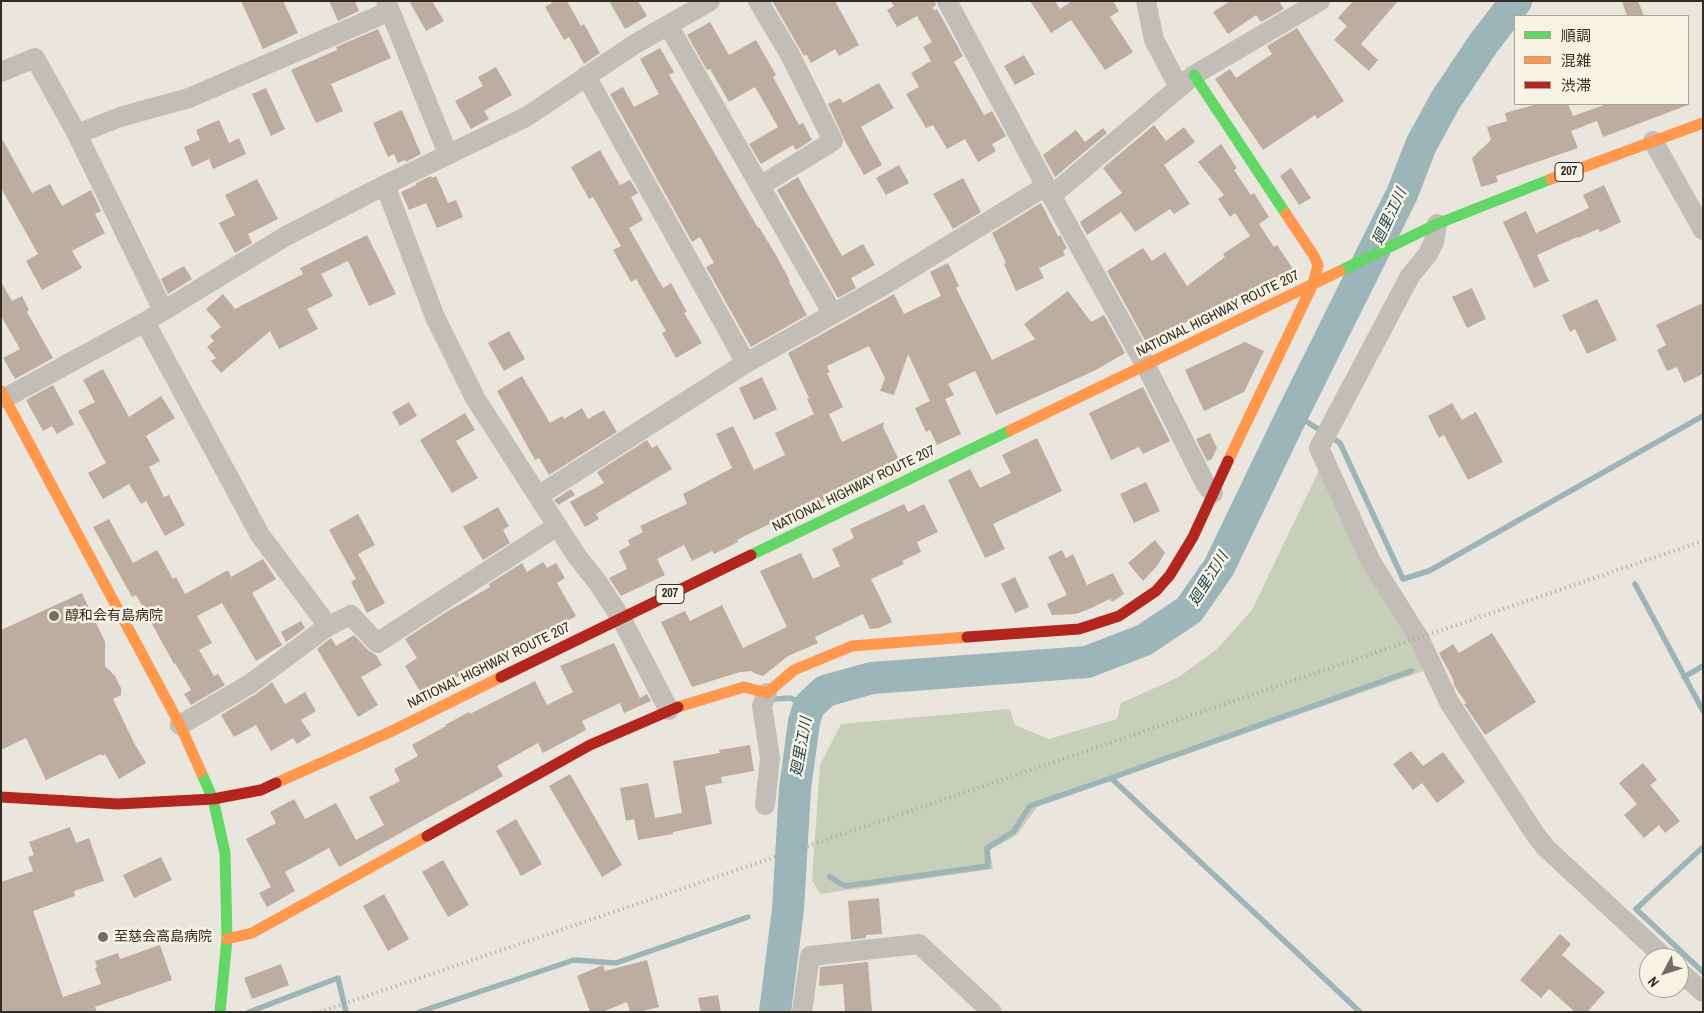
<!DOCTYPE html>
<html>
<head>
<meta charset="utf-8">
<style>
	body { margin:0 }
	#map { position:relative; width:1704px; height:1013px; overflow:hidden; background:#eae6dd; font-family:"Archivo Narrow","Noto Sans JP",sans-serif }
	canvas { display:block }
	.frame { position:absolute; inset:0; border:2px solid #332c26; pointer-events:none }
	.legend { position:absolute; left:1514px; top:15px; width:175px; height:90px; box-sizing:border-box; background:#f7f2e4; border:1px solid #a9a398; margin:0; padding:6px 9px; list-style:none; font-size:15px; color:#332c26 }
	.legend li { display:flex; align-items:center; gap:10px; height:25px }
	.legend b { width:25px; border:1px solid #a9a398 }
	.north { position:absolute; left:1639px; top:948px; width:50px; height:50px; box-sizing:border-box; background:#f7f2e4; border:1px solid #a9a398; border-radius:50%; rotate:230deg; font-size:14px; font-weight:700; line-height:20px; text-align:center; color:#332c26 }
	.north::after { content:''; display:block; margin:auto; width:18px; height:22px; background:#736d66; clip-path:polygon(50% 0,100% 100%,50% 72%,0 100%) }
</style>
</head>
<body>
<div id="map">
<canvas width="1704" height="1013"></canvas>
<div class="frame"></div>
<ul class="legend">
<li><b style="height:6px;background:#63d668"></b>順調</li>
<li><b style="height:6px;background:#ff974d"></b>混雑</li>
<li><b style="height:6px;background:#b3261e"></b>渋滞</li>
</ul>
<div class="north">N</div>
</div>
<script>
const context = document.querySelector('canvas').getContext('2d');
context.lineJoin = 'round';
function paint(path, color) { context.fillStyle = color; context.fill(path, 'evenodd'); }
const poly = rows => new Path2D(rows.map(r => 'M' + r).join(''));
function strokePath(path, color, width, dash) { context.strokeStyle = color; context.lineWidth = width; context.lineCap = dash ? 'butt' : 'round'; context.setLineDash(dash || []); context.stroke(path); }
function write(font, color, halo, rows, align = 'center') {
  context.font = font + ' "Archivo Narrow","Noto Sans JP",sans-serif'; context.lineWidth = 5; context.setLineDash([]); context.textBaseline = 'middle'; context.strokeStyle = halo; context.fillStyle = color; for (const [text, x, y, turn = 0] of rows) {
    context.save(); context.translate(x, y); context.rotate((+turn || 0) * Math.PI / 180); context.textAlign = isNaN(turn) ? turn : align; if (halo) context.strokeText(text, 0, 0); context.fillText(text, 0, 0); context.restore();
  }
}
const green = poly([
	[1321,466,1418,648,1423,671,1037,807,1017,835,990,850,993,869,820,894,812,880,820,765,841,724,1010,709,1015,725,1049,739,1117,719,1121,703,1179,677,1217,649,1252,610]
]);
const stream = poly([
	[1293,413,1340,443,1403,579,1429,571,1703,416],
	[1635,584,1703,711],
	[1684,677,1703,666],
	[775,699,790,698,809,706],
	[1111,778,1411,671],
	[1703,847,1636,909,1703,972],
	[830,877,845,886,988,866,987,848,1013,832,1030,806,1111,778,1360,1012],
	[249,1012,338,978,346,1012],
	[419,1012,574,960,616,963,748,917]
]);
const river = poly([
	[775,1012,788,909,795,789,804,722,809,706,825,691,872,678,1087,662,1144,640,1189,610,1219,567,1293,413,1402,194,1421,145,1445,101,1483,44,1516,1]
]);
const building = poly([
	[241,1,283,1,298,33,263,49],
	[329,1,355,1,359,11,338,21],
	[409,1,432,1,444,21,426,31],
	[555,1,567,1,581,26,584,24,600,53,584,64,569,37,564,40,545,7],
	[609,1,638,1,647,16,625,29],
	[772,1,835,1,859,45,839,56,835,49,811,63,806,54,804,56],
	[891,1,935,1,936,5,932,8,934,10,937,9,963,56,954,62,984,115,992,111,1006,136,992,144,996,151,978,162,965,139,947,149,933,125,926,128,906,94,919,87,911,73,931,61,923,47,932,42,917,16,897,27,887,10,894,6],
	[1030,1,1055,1,1060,9,1072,1,1113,1,1119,11,1110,17,1133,52,1105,70,1071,20,1051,33],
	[1230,1,1279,1,1284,9,1261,22,1256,15,1228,34,1213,12],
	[1353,1,1398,1,1361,44,1378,60,1369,71,1334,40,1347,26,1338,18],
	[1622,1,1638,1,1644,16,1627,16],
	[710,22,729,55,756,40,776,75,773,77,799,125,803,123,812,140,796,150,793,145,761,164,749,144,778,127,755,87,729,102,710,69,707,70,687,35],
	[1297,28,1344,101,1317,119,1315,115,1263,150,1215,79,1230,69,1236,78,1272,54,1267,46],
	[378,29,391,58,331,84,343,111,316,123,291,70,337,50,336,47],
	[660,48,674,72,669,75,758,228,759,227,776,255,790,281,789,282,807,315,751,347,706,267,714,263,700,237,692,242,610,94,623,87,634,107,659,94,640,59],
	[1024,55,1035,74,1015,85,1004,66],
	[496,67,512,95,484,111,489,119,471,129,455,101,483,86,478,77],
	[879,83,894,108,861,127,882,165,864,175,845,141,828,104,840,98,843,103],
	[266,88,285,129,271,136,252,94],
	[1537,104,1568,104,1573,116,1607,104,1687,104,1688,105,1603,137,1597,121,1571,131,1578,148,1496,176,1498,182,1481,187,1472,158,1491,140,1487,127,1507,121,1505,113],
	[402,110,421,154,406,162,405,160,398,163,394,154,388,157,373,123],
	[219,120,229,143,239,138,246,154,213,169,209,159,192,167,184,147,200,140,196,130],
	[1154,125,1166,141,1184,127,1195,142,1164,165,1190,204,1174,214,1170,209,1135,232,1121,212,1087,235,1080,222,1122,193,1103,168],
	[1103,128,1107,133,1055,177,1043,155,1076,130,1085,142],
	[1,137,32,193,50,184,62,206,91,190,101,211,95,214,105,233,72,251,82,268,42,290,26,261,38,254,1,188],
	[1221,144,1237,168,1234,170,1251,195,1254,193,1269,217,1259,224,1274,247,1277,245,1295,272,1273,286,1270,281,1255,291,1254,289,1234,304,1230,298,1211,312,1209,310,1198,318,1197,316,1147,344,1107,271,1143,248,1152,261,1165,252,1187,286,1225,257,1223,254,1250,236,1235,213,1230,217,1218,199,1224,195,1198,162],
	[600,150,620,185,630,180,638,193,631,197,643,220,629,228,663,288,671,283,687,312,684,313,702,343,676,358,662,333,666,331,636,279,631,282,613,250,621,246,593,197,589,199,571,167],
	[899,165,909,183,886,195,876,178],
	[1291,168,1311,198,1299,205,1280,176],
	[431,176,432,178,436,176,448,203,456,200,463,217,437,228,426,203,409,210,401,192,416,185,416,183],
	[798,177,842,256,863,244,875,265,851,278,856,288,838,298,777,190],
	[963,178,981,212,953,229,933,194],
	[257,179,278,219,248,234,252,243,235,253,219,223,235,215,225,195],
	[1604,185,1621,222,1600,232,1598,229,1578,238,1577,237,1537,255,1549,281,1534,288,1503,222,1526,211,1536,233,1589,208,1583,195],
	[1041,203,1058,236,1060,235,1067,248,1063,251,1065,255,1039,268,1044,278,1016,291,1004,264,1006,263,992,233],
	[367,235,396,294,369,306,348,261,321,274,333,296,307,309,318,329,279,349,270,331,221,373,211,361,216,358,207,347,214,341,210,336,221,327,206,309,223,294,235,309,303,274,300,268],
	[948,263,959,286,956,288,992,360,1035,339,1024,324,1068,291,1091,322,1104,315,1125,353,1096,370,996,415,975,371,948,384,954,395,945,399,961,434,937,445,930,430,926,432,915,408,930,401,908,354,894,395,880,391,885,378,869,346,827,366,830,372,827,373,843,407,829,414,842,442,884,422,883,427,899,460,854,481,855,483,835,493,836,495,801,512,800,510,757,530,737,540,738,542,714,554,712,551,692,561,684,545,657,559,665,575,621,596,609,578,627,569,619,551,630,545,628,540,643,532,640,526,687,504,683,494,732,468,716,434,733,426,754,470,785,455,775,433,814,414,807,399,809,398,788,353,894,294,904,314,941,296,930,272],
	[184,266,192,279,168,294,161,279],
	[1,282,12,301,22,296,29,310,27,312,53,358,15,379,3,358,20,349,1,316],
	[1472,288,1486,319,1467,328,1452,297],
	[1597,299,1617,340,1587,354,1575,329,1570,332,1562,315],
	[1703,303,1703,374,1684,383,1677,367,1667,371,1657,350,1666,345,1656,325],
	[509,331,525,359,504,371,488,343],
	[1245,342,1264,351,1244,392,1204,411,1185,370],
	[103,369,129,417,161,396,175,418,146,436,160,461,149,467,164,497,169,495,185,525,165,536,146,501,141,504,129,484,103,499,88,473,106,463,78,411,95,402,83,380],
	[522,376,550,423,562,416,564,419,582,408,588,419,604,410,617,432,549,475,539,458,535,460,497,391],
	[762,377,777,409,754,420,739,388],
	[53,385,74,424,57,434,52,426,43,431,26,400],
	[1143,387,1170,441,1143,454,1139,447,1111,460,1089,413],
	[409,402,417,416,400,426,392,412],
	[1452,403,1462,420,1476,412,1503,462,1468,480,1444,435,1439,438,1428,416],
	[465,413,475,430,456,441,478,478,452,493,420,440],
	[1210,433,1217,448,1212,459,1207,461,1196,439],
	[1037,438,1062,491,993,524,1005,549,985,558,948,480,970,469,980,488,1011,473,1002,455],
	[647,440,652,448,657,445,672,469,596,514,599,519,585,527,570,502,604,483,597,472],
	[1146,482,1160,511,1134,523,1120,494],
	[571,489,575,495,558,505,554,500],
	[904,504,908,512,924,504,938,532,917,542,921,552,902,561,904,564,871,579,892,622,879,628,870,629,863,614,815,637,818,643,788,656,763,676,754,673,752,671,740,672,692,687,661,622,685,611,690,621,722,605,743,648,787,627,760,571,801,553,813,579,840,566,832,549,854,538,850,529],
	[498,507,509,526,503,530,510,543,483,560,463,527],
	[358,514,375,545,358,554,385,603,367,613,351,582,356,579,329,530],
	[109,519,133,563,157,550,173,579,176,577,185,594,228,570,231,577,263,559,276,579,252,593,282,645,256,661,222,603,197,616,212,643,199,650,214,676,218,674,225,685,191,705,184,694,191,690,175,663,174,664,136,595,132,597,93,527],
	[1155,540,1165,553,1157,566,1143,581,1128,563],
	[1062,550,1066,558,1073,554,1087,585,1113,573,1124,594,1112,602,1110,599,1089,609,1076,614,1052,615,1047,604,1067,595,1048,557],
	[543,562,547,568,556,563,565,578,557,583,576,616,529,645,527,642,487,666,486,664,447,682,445,679,421,693,405,666,417,658,405,639,448,611,490,587,489,584,522,563,527,572],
	[1015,577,1029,607,1015,613,1001,584],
	[82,593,105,642,105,666,115,676,121,688,121,695,113,699,134,743,146,763,119,779,105,754,102,756,101,754,46,780,26,738,1,750,1,630],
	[301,621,305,628,286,642,281,632],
	[1492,633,1536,702,1485,735,1464,704,1466,703,1455,687,1453,682,1454,681,1439,653,1453,644,1459,653],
	[354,635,369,651,376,655,382,665,361,677,378,705,358,717,317,649,331,638,336,646],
	[614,643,640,698,647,694,651,701,624,713,620,703,582,721,586,730,543,753,538,743,497,766,503,776,339,867,329,848,285,872,295,891,267,907,259,893,271,887,246,839,276,823,270,812,294,799,305,819,336,803,356,840,384,825,369,797,400,781,394,769,418,756,412,745,446,726,445,725,469,712,470,714,535,681,547,705,573,692,560,666],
	[272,682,285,704,305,692,316,711,301,720,311,735,297,744,293,738,271,751,256,725,234,737,221,715,256,694],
	[750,745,754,771,721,777,722,783,705,786,712,824,673,832,673,834,638,840,634,819,626,821,620,788,648,783,655,818,682,813,673,761,720,753,719,750],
	[1411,751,1423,766,1443,752,1465,782,1437,803,1422,783,1413,790,1393,764],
	[1643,763,1657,780,1650,785,1680,821,1665,833,1659,825,1644,838,1624,815,1637,804,1619,783],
	[570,774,622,865,602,877,549,786],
	[516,819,542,864,521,876,496,831],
	[70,827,76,843,89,838,104,881,74,891,75,896,33,911,63,997,101,984,95,968,97,967,95,961,118,953,120,959,160,945,172,980,95,1007,97,1012,1,1012,1,882,33,871,28,857,34,855,29,842],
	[161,857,172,880,134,898,123,875],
	[443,860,469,905,448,917,422,872],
	[384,894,409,939,388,951,363,906],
	[879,898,882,934,866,935,866,938,851,940,848,901],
	[1560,934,1571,944,1562,955,1605,992,1587,1012,1575,1012,1549,989,1541,998,1520,980],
	[647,960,659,1007,639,1012,630,1012,627,1002,602,1012,590,1012,577,976,603,965,605,971],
	[868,962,872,1012,845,1012,843,984,819,986,820,967],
	[281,964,289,985,252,999,244,978],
	[718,995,721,1012,701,1012,698,998]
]);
const street = poly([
	[386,1,448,154],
	[758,1,789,53,833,141,760,186],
	[947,1,1046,186,1146,366,1206,485,1213,493],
	[1146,1,1154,40,1179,87],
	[668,25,833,314],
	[1,72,35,58,77,134,163,310],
	[586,76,746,363],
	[77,134,120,117,189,98,390,11],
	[1653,141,1703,230],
	[385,185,435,317,475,398,576,555,598,583,621,618,669,710],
	[1051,196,1194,75,1320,1],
	[1437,224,1434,242,1428,254,1410,276,1319,448,1370,560,1419,638,1449,702,1535,834,1546,848,1665,958],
	[145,322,260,535,328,626,250,684,180,725],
	[5,398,145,322,286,236,385,185,526,117,635,44,710,1],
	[538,496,746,363,881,287,1046,186],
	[328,626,351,615,377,643,557,526],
	[765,805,770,758,762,706,767,693],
	[1679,971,1703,992],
	[802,1012,810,956,919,944,992,1012]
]);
const fast = poly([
	[1194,75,1286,214],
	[1340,271,1437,224,1551,179],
	[751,555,1011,430],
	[201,772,213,799,225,853,227,939,220,1012]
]);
const slow = poly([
	[1551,179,1703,123],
	[1,391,180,725,201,772],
	[1011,430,1340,271],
	[1228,461,1313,284,1318,265,1314,256,1286,214],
	[678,707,744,687,767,693,794,670,852,646,967,637],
	[276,783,390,732,501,677],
	[227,939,252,933,427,836]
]);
const jam = poly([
	[967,637,1079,629,1119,616,1156,591,1170,575,1193,537,1228,461],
	[501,677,751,555],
	[1,797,118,804,213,799,261,790,276,783],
	[427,836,590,745,678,707]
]);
const rail = poly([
	[320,1012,1703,541]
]);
const markers = [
	[54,616,6,"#736d66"],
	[103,937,6,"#736d66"]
];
const shields = [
	[1569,172,28],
	[670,594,28]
];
const shieldNames = [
	["207",1569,172],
	["207",670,594]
];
const streetNames = [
	["NATIONAL HIGHWAY ROUTE 207",1218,314,-26],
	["NATIONAL HIGHWAY ROUTE 207",854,489,-26],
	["NATIONAL HIGHWAY ROUTE 207",489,666,-26]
];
const poiNames = [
	["醇和会有島病院",65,616],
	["至慈会高島病院",114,937]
];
const waterNames = [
	["廻里江川",1390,217,-65],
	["廻里江川",1209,579,-58],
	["廻里江川",802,747,-80]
];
paint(green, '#c7cfb8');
strokePath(stream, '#9bb5b9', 5.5);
strokePath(river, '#9bb5b9', 32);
paint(building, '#bdada0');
strokePath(street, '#c2beb7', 20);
strokePath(fast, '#63d668', 11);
strokePath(slow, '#ff974d', 11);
strokePath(jam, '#b3261e', 11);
strokePath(rail, '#aaa6a1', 4, [1, 4]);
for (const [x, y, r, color] of markers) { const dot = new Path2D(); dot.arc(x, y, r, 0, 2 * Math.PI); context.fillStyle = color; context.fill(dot); strokePath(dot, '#f7f2e4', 2); }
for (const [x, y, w] of shields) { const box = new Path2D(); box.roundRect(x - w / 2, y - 9.5, w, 19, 4); context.fillStyle = '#f7f2e4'; context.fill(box); strokePath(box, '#332c26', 1); }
write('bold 12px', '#332c26', null, shieldNames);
write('14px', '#332c26', '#f7f2e4', streetNames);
write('14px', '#332c26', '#f7f2e4', poiNames, 'left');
write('italic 15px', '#1e4551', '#f7f2e4', waterNames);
</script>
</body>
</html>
